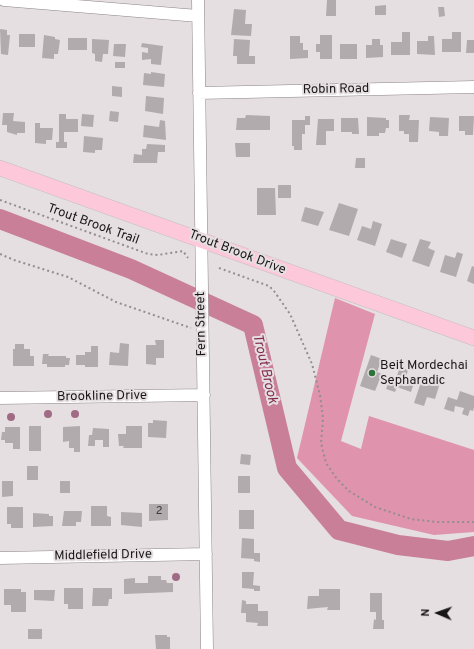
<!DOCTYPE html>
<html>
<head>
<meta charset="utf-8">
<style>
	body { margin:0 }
	#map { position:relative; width:474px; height:649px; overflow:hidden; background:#e6dfe1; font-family:Overpass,sans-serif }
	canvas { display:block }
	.north { position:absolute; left:418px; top:593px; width:40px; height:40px; -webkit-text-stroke:3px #e6dfe1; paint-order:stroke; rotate:272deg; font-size:11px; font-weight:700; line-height:16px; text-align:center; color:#191617 }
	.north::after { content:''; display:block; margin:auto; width:14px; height:18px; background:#191617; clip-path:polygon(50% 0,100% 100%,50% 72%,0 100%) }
</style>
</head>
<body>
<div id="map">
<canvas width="474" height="649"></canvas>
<div class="north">N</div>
</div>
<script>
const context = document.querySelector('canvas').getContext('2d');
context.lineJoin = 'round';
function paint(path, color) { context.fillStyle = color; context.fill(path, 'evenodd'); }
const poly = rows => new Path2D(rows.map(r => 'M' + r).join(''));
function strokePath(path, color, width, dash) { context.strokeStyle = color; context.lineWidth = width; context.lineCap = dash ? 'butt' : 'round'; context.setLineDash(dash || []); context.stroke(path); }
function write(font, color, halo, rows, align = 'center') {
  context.font = font + ' Overpass,sans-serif'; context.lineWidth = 4; context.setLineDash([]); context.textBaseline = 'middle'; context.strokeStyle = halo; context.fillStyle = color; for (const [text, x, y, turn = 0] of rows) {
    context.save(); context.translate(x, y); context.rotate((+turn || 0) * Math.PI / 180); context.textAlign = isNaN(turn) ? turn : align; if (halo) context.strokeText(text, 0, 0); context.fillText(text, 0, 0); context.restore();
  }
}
const forest = poly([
	[335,298,375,314,341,441,361,449,369,416,474,450,474,532,434,535,352,516,297,458]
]);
const river = poly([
	[0,219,131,269,253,325,287,468,339,530,398,545,448,551,474,546]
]);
const building = poly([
	[327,0,336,0,336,16,326,16],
	[386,5,386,15,375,15,375,6],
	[438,7,444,7,445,16,439,17],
	[234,9,246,10,245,24,252,24,251,36,231,35],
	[0,29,7,30,7,35,10,35,8,55,1,54],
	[402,32,410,32,410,55,391,55,391,42,402,42],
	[452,32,461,32,461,52,442,52,442,39,452,39],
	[19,34,35,34,35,47,19,47],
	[44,35,55,37,55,39,60,40,58,54,54,54,54,59,42,58],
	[320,35,332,35,332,59,320,59,320,52,316,52,316,44,320,44],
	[290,36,300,36,300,43,303,43,303,50,308,50,308,58,290,59],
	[428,36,434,36,435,55,417,54,417,41,428,41],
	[68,38,87,38,87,50,68,50],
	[92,39,109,40,108,54,103,54,102,62,95,61,95,54,92,53],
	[234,39,250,40,249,56,255,56,255,64,237,64,237,56,233,56],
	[372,39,380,39,380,45,383,45,383,57,366,58,366,45,372,45],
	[467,40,474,40,474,53,466,53],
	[142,43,163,46,161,65,151,64,151,59,142,60,142,52,148,53,148,48,141,47],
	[114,44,126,44,125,57,113,56],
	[340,44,357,44,357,59,340,59],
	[115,62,125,62,125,68,115,68],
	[151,72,165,74,164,87,143,85,144,73,151,74],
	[112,86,122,87,122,97,112,96],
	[146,96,164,98,163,114,145,111],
	[110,111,119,112,118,122,109,121],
	[3,113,14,113,13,121,25,122,25,133,17,133,17,135,7,132,7,125,2,125],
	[59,114,66,114,66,119,78,119,78,132,64,132,64,142,67,142,67,148,56,148,56,142,59,142],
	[82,114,94,115,93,127,81,126],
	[246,115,270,116,270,130,236,130,237,118,245,118],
	[399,115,410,115,409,120,419,120,418,142,409,142,409,134,404,134,404,131,399,131],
	[305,116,310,116,310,125,305,125,305,134,302,134,302,150,294,150,294,146,292,146,292,120,305,120],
	[459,116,474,116,473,135,465,135,465,131,459,131],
	[367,117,386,118,386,120,389,120,389,128,386,128,385,133,379,133,379,136,367,136],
	[430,117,449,118,448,136,439,136,439,132,429,131],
	[341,118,358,118,359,134,352,134,352,132,341,132],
	[318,119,334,119,334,131,326,131,326,145,316,145],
	[160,120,165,121,166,140,143,137,144,125,159,127],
	[35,123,40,123,40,128,53,128,52,140,46,140,46,144,35,143],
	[84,136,103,138,102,150,95,150,95,153,83,152],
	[235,143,250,143,250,157,236,157],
	[147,144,165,145,165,152,158,152,157,163,133,163,134,154,142,155,142,149,146,149],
	[356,158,365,158,365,168,355,168],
	[278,185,291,185,291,198,278,198],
	[257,188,275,188,276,215,257,215],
	[339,203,358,209,349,236,329,230],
	[305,207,324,212,318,226,301,221],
	[373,221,382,224,375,246,357,240,362,226,371,229],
	[391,239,407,244,402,258,386,252],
	[420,239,431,242,428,248,435,251,429,267,412,261],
	[457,252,463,254,456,277,440,272,445,255,455,258],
	[472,266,474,267,474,284,467,281],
	[155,340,164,340,164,358,156,358,156,365,146,364,146,345,156,345],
	[120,343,129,344,128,366,109,365,110,352,119,353],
	[15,344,24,344,24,349,30,349,30,356,34,356,34,366,13,366,13,349,15,349],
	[91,346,98,346,98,367,85,367,85,365,76,365,76,355,85,355,85,352,91,352],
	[43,354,49,354,48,356,66,356,66,358,70,358,69,365,65,365,65,367,47,367,47,364,42,364],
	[371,355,382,359,377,372,382,374,375,391,360,386],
	[400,367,408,370,406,377,415,380,411,392,397,387,395,392,386,389,390,379,395,381],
	[428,380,440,383,435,399,427,397,424,406,414,403,421,382,427,384],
	[460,391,474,396,474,407,473,411,470,410,468,416,462,414,464,408,455,406,454,412,444,409,448,397,457,400],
	[153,420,167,421,166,438,148,437,148,423,153,423],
	[29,426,41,426,41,451,29,451],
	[80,426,80,452,74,452,74,448,69,448,69,441,63,442,63,427],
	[126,426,142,426,142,448,123,448,124,446,119,446,118,434,126,434],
	[5,427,20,427,20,449,13,449,13,443,5,443,5,440,1,440,2,432,5,432],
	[93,428,109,429,109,447,103,447,103,440,95,440,95,446,88,446,89,435,92,435],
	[241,454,251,455,250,465,240,464],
	[27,466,38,466,38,480,27,480],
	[238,476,250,476,250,493,238,493],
	[2,481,13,481,13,496,2,497],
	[60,481,70,481,70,493,60,493],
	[149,504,168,504,168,520,149,521],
	[91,506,107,506,107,516,111,517,111,526,91,526],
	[7,507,23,507,23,528,11,528,11,524,7,524],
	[239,510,254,510,254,529,239,529],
	[64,511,82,511,81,522,76,522,76,526,62,526],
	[121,512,142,513,142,527,121,525],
	[33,513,49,514,49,516,53,516,53,526,33,527],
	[242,538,254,539,254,553,260,553,260,562,254,561,254,559,241,558],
	[242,572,254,572,253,585,260,586,260,591,254,591,254,589,242,588],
	[148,576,161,576,161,580,166,580,167,583,173,583,173,592,124,594,124,579,135,578,135,583,148,583],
	[64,588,83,588,83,609,68,609,68,604,64,604],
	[93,588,112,588,112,599,109,599,108,606,92,606],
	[4,589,21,589,21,592,26,592,26,612,11,612,11,605,4,605],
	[319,589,340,589,340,610,327,610,328,607,307,609,308,596,319,596],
	[34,590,55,590,54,601,34,600],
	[370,593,382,593,382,620,384,620,384,629,373,629,374,619,376,620,376,612,370,612],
	[242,600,246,601,246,604,258,604,258,611,268,611,268,626,257,626,258,623,246,622,246,613,241,613],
	[28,629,42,629,42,639,28,639],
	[155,635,167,635,167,637,170,637,170,649,156,649]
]);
const path = poly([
	[0,200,148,254,158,255,183,251,188,258],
	[0,254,14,260,68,277,116,302,191,328],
	[219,268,269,286,274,291,290,314,312,364,320,395,323,419,321,443,326,463,337,479,349,491,375,507,411,519,437,522,474,522]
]);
const minor = poly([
	[4,0,198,16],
	[198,0,207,649],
	[199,93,474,87],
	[0,398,204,395],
	[0,558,206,554]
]);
const major = poly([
	[0,168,474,338]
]);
const trees = [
	[48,414],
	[75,414],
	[11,417],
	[176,577]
];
const markers = [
	[372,373,4,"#2e713b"]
];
const numberNames = [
	["2",159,512]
];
const streetNames = [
	["Robin Road",336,90,-1],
	["Trout Brook Trail",93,225,20],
	["Trout Brook Drive",237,253,21],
	["Fern Street",202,324,-91],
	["Brookline Drive",102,397,-1],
	["Middlefield Drive",103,556,-1]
];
const poiNames = [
	["Beit Mordechai",380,366],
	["Sepharadic",380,381]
];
const waterNames = [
	["Trout Brook",264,369,77]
];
paint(forest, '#df93ad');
strokePath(river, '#c97f98', 20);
paint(building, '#b2abad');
strokePath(minor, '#8b8486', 13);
strokePath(major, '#bfbebe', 16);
strokePath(path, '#938d8f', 2, [2, 3]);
strokePath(minor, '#fff', 12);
strokePath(major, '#fec8db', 15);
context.fillStyle = '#a06b84';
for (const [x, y] of trees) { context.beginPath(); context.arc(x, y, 4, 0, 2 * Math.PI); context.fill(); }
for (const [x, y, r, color] of markers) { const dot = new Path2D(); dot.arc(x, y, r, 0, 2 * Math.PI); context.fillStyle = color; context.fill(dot); strokePath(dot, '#e6dfe1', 1.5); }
write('11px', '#3f3b3c', null, numberNames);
write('13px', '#191617', '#e6dfe1', streetNames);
write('13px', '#191617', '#e6dfe1', poiNames, 'left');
write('italic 14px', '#852d51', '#e6dfe1', waterNames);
</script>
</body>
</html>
